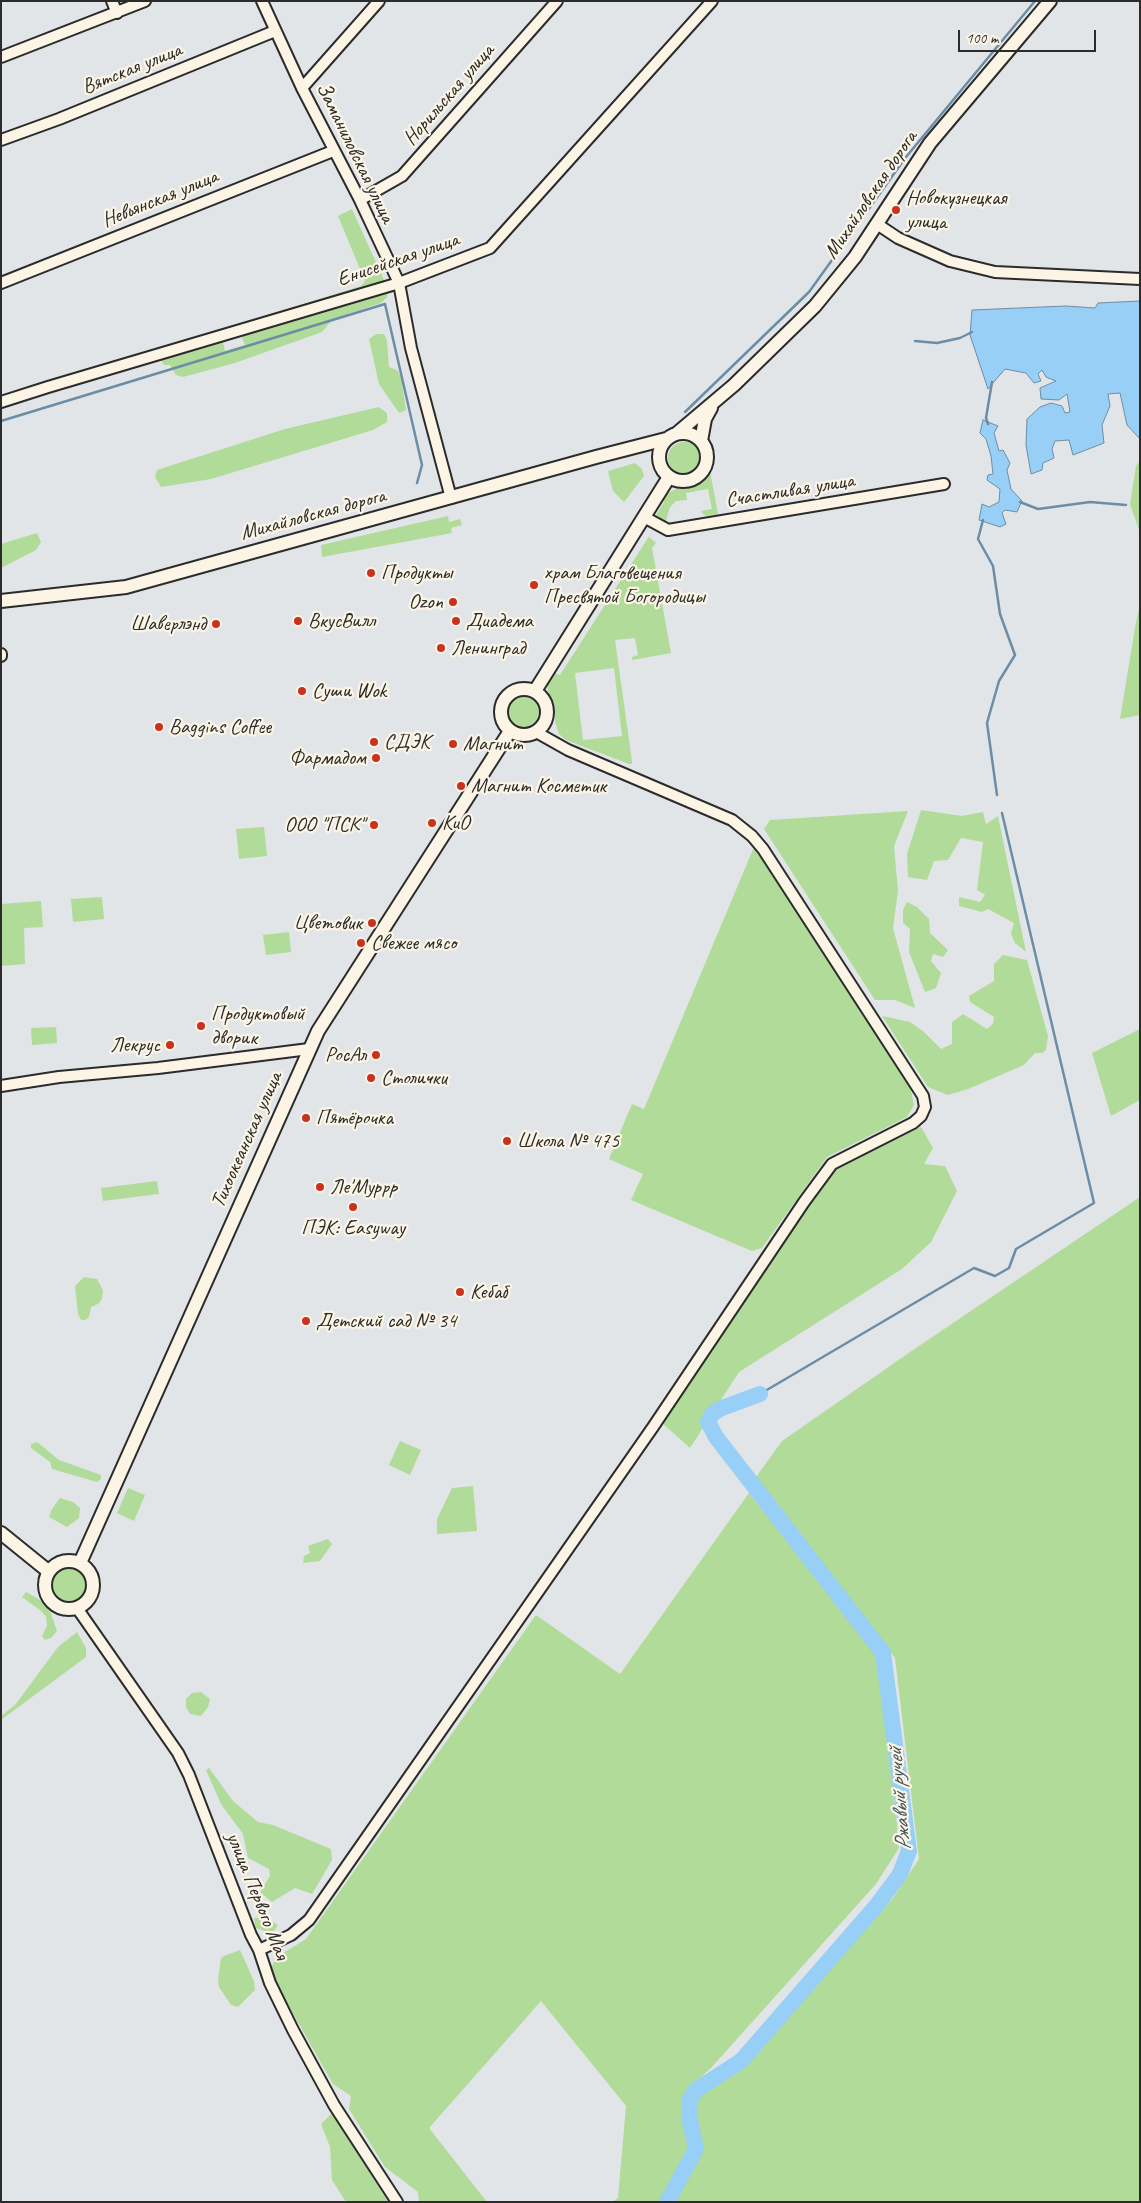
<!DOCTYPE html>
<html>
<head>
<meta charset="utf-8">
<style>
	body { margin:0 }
	#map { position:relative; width:1141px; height:2203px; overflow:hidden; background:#e2e5e8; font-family:Caveat,sans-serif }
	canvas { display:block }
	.frame { position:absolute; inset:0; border:2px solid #2b2b2b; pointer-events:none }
	.scale { position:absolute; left:958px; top:30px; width:138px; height:22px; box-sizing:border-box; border:2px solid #2b2b2b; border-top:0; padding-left:6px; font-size:15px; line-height:18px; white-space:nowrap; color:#2b2b2b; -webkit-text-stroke:4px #fcf5e5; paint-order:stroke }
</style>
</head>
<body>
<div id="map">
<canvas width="1141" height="2203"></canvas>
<div class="frame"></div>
<div class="scale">100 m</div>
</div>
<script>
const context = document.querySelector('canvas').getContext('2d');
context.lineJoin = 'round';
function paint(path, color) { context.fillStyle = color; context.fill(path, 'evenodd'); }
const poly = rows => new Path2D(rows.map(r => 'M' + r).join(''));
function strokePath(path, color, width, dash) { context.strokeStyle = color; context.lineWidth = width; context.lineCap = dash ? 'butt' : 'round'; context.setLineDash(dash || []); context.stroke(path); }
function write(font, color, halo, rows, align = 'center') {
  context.font = font + ' Caveat,sans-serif'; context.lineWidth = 4.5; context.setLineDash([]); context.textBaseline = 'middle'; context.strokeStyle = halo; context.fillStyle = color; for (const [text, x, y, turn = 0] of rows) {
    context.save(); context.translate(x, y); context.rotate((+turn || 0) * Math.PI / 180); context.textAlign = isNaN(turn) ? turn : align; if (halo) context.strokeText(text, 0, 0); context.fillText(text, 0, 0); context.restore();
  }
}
const green = poly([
	[352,209,388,289,387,297,381,303,333,319,322,332,235,363,183,377,176,375,170,365,164,365,161,360,169,357,217,343,223,342,225,351,245,345,240,333,258,318,361,286,365,281,338,216],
	[376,334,384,334,387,340,389,367,397,370,401,377,406,410,399,413,379,384,369,339],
	[379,407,387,413,387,422,373,430,211,479,161,487,155,477,157,470,285,429],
	'668 458a16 16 0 1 1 32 0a16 16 0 1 1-32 0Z',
	[1140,461,1140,533,1130,504,1136,466],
	[635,463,642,469,644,476,624,502,613,491,608,471],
	[710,471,718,514,706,516,703,514,701,511,712,509,708,489,686,493,687,500,676,501,670,507,666,521,658,522,660,518,656,515,664,502,663,500,666,494,680,487,696,484,707,476],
	[448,516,449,522,460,519,462,525,451,528,452,533,322,557,321,545],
	[655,527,649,537,656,543,652,548,671,653,632,660,632,657,638,655,635,638,615,640,632,761,632,764,629,764,566,740,559,734,555,722,555,706,548,692,547,683,554,673,560,675],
	[614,668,622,736,583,740,575,673],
	[37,533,41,542,36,550,1,568,1,544],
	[1140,604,1140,715,1120,719,1136,622],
	'507 712a16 16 0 1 1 32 0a16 16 0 1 1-32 0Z',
	[921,810,962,816,983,812,986,824,998,816,1026,952,1015,943,1011,934,1014,923,988,909,982,912,959,906,959,897,980,902,985,895,977,890,983,842,961,838,948,860,934,861,927,880,908,877,907,854],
	[908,811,894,846,898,891,893,928,915,1008,895,1000,875,1000,764,829,770,820],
	[264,827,267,856,239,859,236,829],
	[754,847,910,1085,914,1105,907,1117,827,1157,762,1248,752,1251,631,1200,643,1174,609,1159,632,1104,644,1109],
	[102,897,104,919,73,922,71,899],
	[41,901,43,927,24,928,25,964,1,966,1,904],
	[907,902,917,907,929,919,930,933,948,950,943,957,933,954,931,961,941,973,936,988,925,992,909,952,910,929,903,923,903,910],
	[289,932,291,952,266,955,263,935],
	[1003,955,1027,960,1048,1036,1046,1050,1042,1053,1035,1053,1024,1065,968,1089,948,1095,928,1087,882,1016,910,1022,923,1031,941,1049,952,1044,952,1022,963,1014,987,1029,993,1024,994,1017,970,1002,969,996,994,981,994,964],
	[56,1027,57,1043,32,1045,31,1028],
	[1140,1029,1140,1100,1111,1116,1092,1053],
	[921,1127,933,1148,924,1164,945,1166,957,1191,931,1242,902,1269,739,1372,690,1448,661,1422,825,1183,837,1169],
	[157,1181,159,1194,103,1201,101,1188],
	[1140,1197,1140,2202,673,2202,701,2150,694,2110,697,2097,743,2066,893,1898,919,1859,895,1658,756,1477,782,1441,913,1350],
	[84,1277,97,1279,103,1290,102,1299,98,1304,91,1307,89,1317,85,1320,81,1320,78,1314,75,1286],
	[400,1441,421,1450,410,1475,389,1465],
	[37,1442,59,1460,101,1475,101,1479,97,1482,52,1469,50,1462,31,1448,31,1444],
	[473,1486,477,1531,437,1534,437,1519,452,1488],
	[128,1488,145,1495,134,1521,117,1513],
	[749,1493,877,1655,884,1691,899,1848,876,1884,711,2068,688,2089,682,2107,690,2149,660,2202,613,2202,618,2198,626,2106,541,2001,429,2128,487,2202,419,2202,418,2192,385,2167,349,2109,351,2096,333,2084,274,1980,270,1970,274,1962,285,1952,306,1939,536,1615,620,1674],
	[60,1498,73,1502,80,1508,79,1518,67,1527,49,1517,52,1509],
	[328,1539,332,1544,320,1561,303,1563,304,1556,310,1553,308,1546],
	'50 1585a19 19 0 1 1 38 0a19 19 0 1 1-38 0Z',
	[26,1592,42,1601,50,1611,57,1631,51,1638,45,1640,42,1636,47,1626,46,1616,40,1610,22,1597],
	[77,1632,86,1648,86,1657,1,1720,1,1716,15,1705,58,1647],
	[201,1692,210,1699,208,1707,201,1716,190,1714,186,1707,186,1699,192,1693],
	[209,1768,233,1801,258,1822,273,1825,331,1849,332,1860,312,1894,295,1888,272,1902,260,1892,270,1876,269,1869,248,1858,243,1834,221,1804,206,1770],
	[254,1918,266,1918,278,1925,274,1931,265,1931,256,1928],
	[240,1950,254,1981,255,1990,238,2007,231,2005,219,1987,218,1979,221,1958,224,1956],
	[332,2113,388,2202,346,2202,332,2180,330,2147,321,2124]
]);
const water = poly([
	[1140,301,1140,439,1127,425,1120,393,1108,394,1110,406,1102,425,1104,443,1073,455,1069,440,1055,441,1052,449,1054,458,1043,463,1042,470,1031,474,1026,445,1027,419,1040,407,1051,403,1062,406,1065,413,1070,412,1067,394,1059,400,1041,399,1040,388,1056,381,1046,377,1042,370,1038,374,1041,381,1034,383,1026,373,1005,369,988,389,970,335,972,310,1066,306,1095,308,1098,303,1140,301],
	[983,420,998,426,994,433,999,451,1003,450,1010,463,1007,470,1011,489,1022,501,1017,512,1005,510,1002,513,1006,524,1000,527,979,520,982,504,989,507,999,502,1000,489,987,480,988,475,993,474,991,456,986,439,980,433,983,420]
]);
const stream = poly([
	[915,341,937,343,960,338,972,332],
	[685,412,809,292,906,157,1035,1],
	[1,421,385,304,422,465,417,483],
	[988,424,986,418,992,382],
	[1020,502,1038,509,1090,502,1126,505],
	[983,520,978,539,993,566,1000,614,1015,655,999,681,987,723,997,795],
	[760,1394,974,1268,995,1276,1009,1268,1016,1249,1094,1203,1002,813]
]);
const river = poly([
	[667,2202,696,2149,689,2116,689,2101,696,2090,741,2061,877,1905,900,1874,909,1851,883,1653,716,1437,708,1422,712,1414,722,1408,760,1394]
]);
const minor = poly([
	[112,1,117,13],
	[262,1,302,88,360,200,399,283,411,348,451,498],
	[1,57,145,1],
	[302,88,379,1],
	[1,140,59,119,275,31],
	[360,200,402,176,557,1],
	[877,224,898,238,950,261,995,272,1140,279],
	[1,283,333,151],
	[1,402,48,387,399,283,490,248,712,1],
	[644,517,668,530,944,484],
	[1,654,1,656],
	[1,1086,59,1077,158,1068,309,1049],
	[77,1608,178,1753,189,1775,251,1935,259,1950,270,1983,293,2030,334,2105,397,2202],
	[259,1950,291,1935,309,1920,653,1427,804,1202,832,1164,913,1123,921,1116,925,1107,923,1096,763,849,752,836,732,820,568,750,536,732]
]);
const tertiary = poly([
	'659 457a24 24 0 1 1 48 0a24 24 0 1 1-48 0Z',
	[676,434,734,385,815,306,855,257,930,143,1050,1],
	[701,441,705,419,711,408],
	[1,601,126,587,596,457,666,439],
	'501 712a23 23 0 1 1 46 0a23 23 0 1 1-46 0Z',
	[535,691,669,477],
	[1,1533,48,1571],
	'45 1585a24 24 0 1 1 48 0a24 24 0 1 1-48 0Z',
	[80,1563,318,1031,510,731]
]);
const markers = [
	[896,210,5,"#c8321e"],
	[371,573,5,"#c8321e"],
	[534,585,5,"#c8321e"],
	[453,602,5,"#c8321e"],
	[298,621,5,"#c8321e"],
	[456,621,5,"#c8321e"],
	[216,624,5,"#c8321e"],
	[441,648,5,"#c8321e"],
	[302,691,5,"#c8321e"],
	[159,727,5,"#c8321e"],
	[374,742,5,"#c8321e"],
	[453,744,5,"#c8321e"],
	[376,758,5,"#c8321e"],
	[461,786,5,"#c8321e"],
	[432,823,5,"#c8321e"],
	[374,825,5,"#c8321e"],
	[372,923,5,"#c8321e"],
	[361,943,5,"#c8321e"],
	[201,1026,5,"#c8321e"],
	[170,1045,5,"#c8321e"],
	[376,1055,5,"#c8321e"],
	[371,1078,5,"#c8321e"],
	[306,1118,5,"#c8321e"],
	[507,1141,5,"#c8321e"],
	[320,1187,5,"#c8321e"],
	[353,1207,5,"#c8321e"],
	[460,1292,5,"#c8321e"],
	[306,1321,5,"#c8321e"]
];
const streetNames = [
	["Вятская улица",132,69,-22],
	["Норильская улица",449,95,-49],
	["Заманиловская улица",355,153,64],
	["Михайловская дорога",871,195,-56],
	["Невьянская улица",160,199,-22],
	["Енисейская улица",398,260,-19],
	["Счастливая улица",790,491,-9],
	["Михайловская дорога",313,515,-15],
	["Тихоокеанская улица",247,1140,-66],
	["улица Первого Мая",257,1896,68]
];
const poiNames = [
	["Новокузнецкая",906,198],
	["улица",906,222],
	["Продукты",381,573],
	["храм Благовещения",544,573],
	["Пресвятой Богородицы",544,597],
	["Ozon",443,602,"right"],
	["ВкусВилл",308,621],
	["Диадема",466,621],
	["Шаверлэнд",206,624,"right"],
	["Ленинград",451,648],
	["Суши Wok",312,691],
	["Baggins Coffee",169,727],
	["СДЭК",384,742],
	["Магнит",463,744],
	["Фармадом",366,758,"right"],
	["Магнит Косметик",471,786],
	["КиО",442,823],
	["ООО \"ПСК\"",364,825,"right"],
	["Цветовик",362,923,"right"],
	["Свежее мясо",371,943],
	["Продуктовый",211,1014],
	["дворик",211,1038],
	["Лекрус",160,1045,"right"],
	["РосАл",366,1055,"right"],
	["Столички",381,1078],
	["Пятёрочка",316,1118],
	["Школа № 475",517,1141],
	["Ле'Муррр",330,1187],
	["ПЭК: Easyway",353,1228,"center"],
	["Кебаб",470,1292],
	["Детский сад № 34",316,1321]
];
const waterNames = [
	["Ржавый ручей",900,1799,-95]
];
paint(green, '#b1db98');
paint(water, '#97cff6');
strokePath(water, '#6c8da5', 1);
strokePath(stream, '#6c8da5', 2.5);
strokePath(river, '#97cff6', 16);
strokePath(minor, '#2b2b2b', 14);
strokePath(tertiary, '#2b2b2b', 16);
strokePath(minor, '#fcf5e5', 10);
strokePath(tertiary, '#fcf5e5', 12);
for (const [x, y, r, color] of markers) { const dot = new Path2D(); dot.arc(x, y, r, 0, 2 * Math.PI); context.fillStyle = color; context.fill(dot); strokePath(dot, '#fcf5e5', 2); }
write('21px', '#2b2b2b', '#fcf5e5', streetNames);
write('21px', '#2b2b2b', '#fcf5e5', poiNames, 'left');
write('italic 22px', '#46545e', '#fcf5e5', waterNames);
</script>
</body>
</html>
